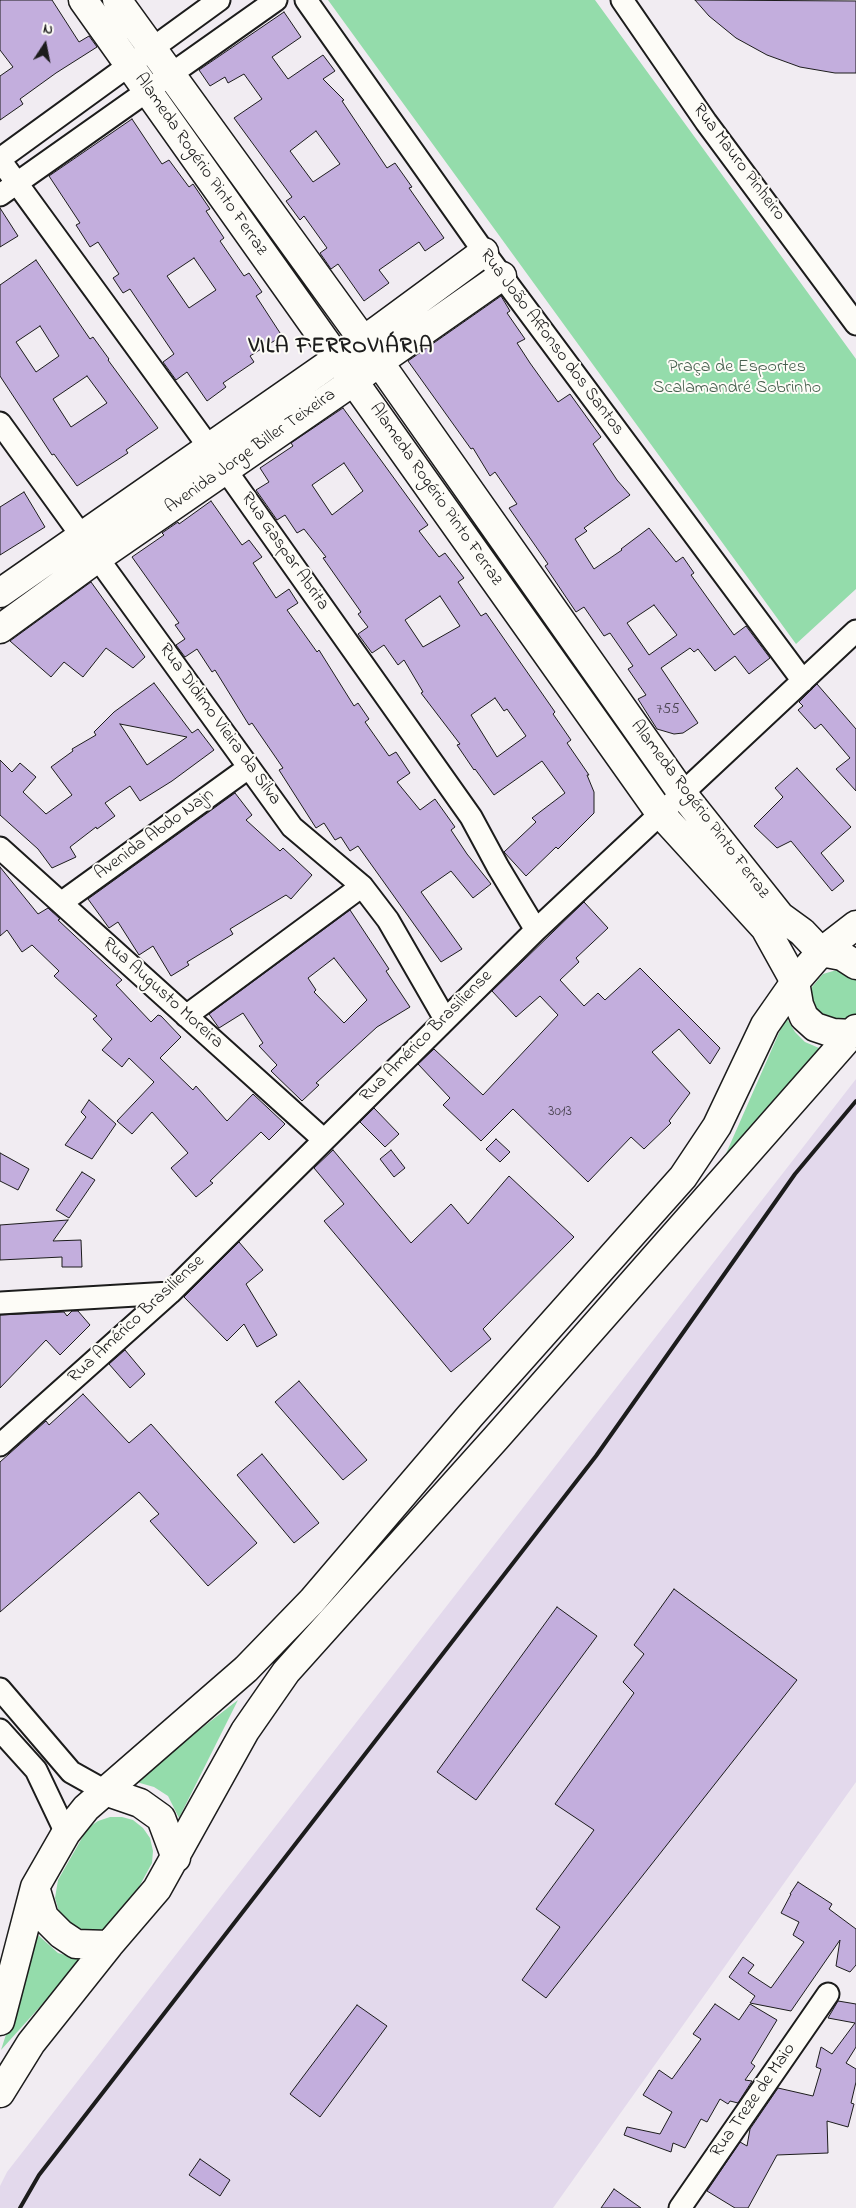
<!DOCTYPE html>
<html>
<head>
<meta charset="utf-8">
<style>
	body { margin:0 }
	#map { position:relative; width:856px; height:2208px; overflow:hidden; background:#f1ecf2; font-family:"Indie Flower",sans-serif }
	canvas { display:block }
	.north { position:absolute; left:20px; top:20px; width:50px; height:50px; -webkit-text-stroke:4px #fdfcf7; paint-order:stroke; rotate:11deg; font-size:14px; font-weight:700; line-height:20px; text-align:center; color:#1c1c1c }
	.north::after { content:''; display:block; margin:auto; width:18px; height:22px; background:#1c1c1c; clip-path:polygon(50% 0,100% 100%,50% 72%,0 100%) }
</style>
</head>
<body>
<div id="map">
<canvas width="856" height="2208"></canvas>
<div class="north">N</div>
</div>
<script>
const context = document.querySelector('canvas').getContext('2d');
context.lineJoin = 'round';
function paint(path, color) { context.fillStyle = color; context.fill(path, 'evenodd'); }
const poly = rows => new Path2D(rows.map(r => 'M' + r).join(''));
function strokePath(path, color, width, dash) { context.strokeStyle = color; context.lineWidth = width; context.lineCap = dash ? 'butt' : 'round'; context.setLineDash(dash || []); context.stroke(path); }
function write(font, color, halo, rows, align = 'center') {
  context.font = font + ' "Indie Flower",sans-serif'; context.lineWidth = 4; context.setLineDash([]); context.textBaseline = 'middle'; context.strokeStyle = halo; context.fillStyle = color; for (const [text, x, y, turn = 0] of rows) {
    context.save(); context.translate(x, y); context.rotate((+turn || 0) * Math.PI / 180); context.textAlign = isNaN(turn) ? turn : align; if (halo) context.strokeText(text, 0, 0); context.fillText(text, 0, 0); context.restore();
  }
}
const built = poly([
	[856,1079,856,1782,553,2208,0,2208,0,2186,7,2172]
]);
const green = poly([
	[328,0,595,0,856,359,856,589,796,644],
	[840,969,856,976,856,1018,839,1024,815,1012,810,996,812,987,823,974],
	[786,1017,795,1032,805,1042,826,1051,721,1165],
	[238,1700,179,1818,168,1796,154,1787,133,1781],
	[110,1817,122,1817,133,1820,143,1828,150,1838,153,1851,152,1863,127,1909,111,1927,96,1933,68,1925,60,1915,55,1898,58,1880,82,1838,88,1828,98,1821],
	[38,1935,58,1953,82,1960,1,2050]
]);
const building = poly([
	[0,0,52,0,79,42,89,36,97,47,56,73,20,99,23,104,0,120,0,76,13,67,0,50,0,0],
	[695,0,856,1,856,73,835,73,800,67,767,55,736,38,709,16,695,0],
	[284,12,301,37,272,57,288,79,323,55,335,71,323,79,344,100,342,101,387,168,395,163,412,187,409,188,444,238,425,251,419,242,379,270,389,283,364,301,338,264,331,269,320,253,327,248,304,216,300,220,286,201,292,197,234,118,262,99,244,74,228,83,225,77,210,86,199,70,284,12],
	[316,131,340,164,313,182,290,151,316,131],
	[132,119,162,164,169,160,189,187,193,184,210,209,206,211,224,238,220,241,244,276,249,273,262,292,256,296,282,336,250,356,254,362,223,383,226,387,207,401,187,372,176,380,163,362,174,354,130,289,123,293,113,278,119,274,98,242,90,247,76,225,80,223,49,176,132,119],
	[194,258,216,290,189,308,167,276,194,258],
	[0,208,18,236,0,247,0,208],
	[36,260,90,339,93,337,109,359,108,360,158,428,126,450,128,453,77,486,54,454,52,455,0,376,0,285,36,260],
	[40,326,59,356,36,372,16,342,40,326],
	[87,376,107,403,71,427,53,399,87,376],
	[501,296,510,311,507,313,525,339,517,343,530,363,558,402,570,394,601,437,593,444,617,480,630,495,584,528,587,531,575,539,594,569,622,550,621,549,649,528,676,562,683,557,694,573,691,575,734,635,746,626,770,658,749,674,735,656,715,671,698,649,694,652,690,648,661,668,698,723,683,733,674,734,657,729,638,699,646,695,628,669,633,666,610,633,604,636,584,607,576,612,545,566,548,564,509,508,517,504,495,472,490,476,473,448,471,449,408,361,501,296],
	[654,605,677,635,649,655,627,623,654,605],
	[343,408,428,525,419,531,439,557,445,553,464,578,458,582,481,616,486,613,555,712,553,714,571,740,567,743,589,775,587,775,594,792,594,813,558,849,556,847,526,876,504,852,536,822,532,818,565,793,542,761,494,795,475,769,474,770,457,745,460,744,421,693,423,692,404,660,398,665,384,645,372,653,358,634,368,627,358,614,361,612,323,558,326,557,304,529,297,533,285,515,277,520,256,490,269,482,260,468,293,446,291,443,343,408],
	[344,463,363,491,332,515,312,485,344,463],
	[440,596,460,626,423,647,405,620,440,596],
	[495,698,504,711,507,709,526,736,497,757,471,715,495,698],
	[24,492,45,527,0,555,0,507,24,492],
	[211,501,242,545,249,540,262,557,253,563,276,598,289,589,298,603,287,610,317,652,319,650,354,706,358,703,369,719,365,722,389,756,396,752,410,773,397,782,420,810,435,799,455,827,451,830,467,854,491,884,473,898,451,871,421,892,462,949,441,962,358,846,350,851,341,837,335,840,324,823,316,828,279,770,283,768,252,723,249,725,215,670,212,672,197,649,185,657,176,645,185,639,175,625,179,623,132,557,164,535,162,533,178,522,179,524,211,501],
	[91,582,145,657,133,668,106,648,83,677,64,662,51,677,10,641,91,582],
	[154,683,192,733,198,729,214,750,172,781,140,801,130,786,105,803,115,816,97,829,96,827,70,847,76,857,52,868,38,849,0,815,0,760,12,772,20,763,36,777,23,792,46,814,72,795,51,767,73,751,72,749,96,735,94,732,114,712,154,683],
	[120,724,187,737,147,765,120,724],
	[817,684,856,729,856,791,836,769,850,758,821,724,815,729,798,710,803,706,799,702,817,684],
	[797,768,851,827,821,853,844,881,832,891,791,841,777,848,754,826,783,797,775,788,797,768],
	[235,793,252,815,246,820,280,851,283,848,312,875,291,899,286,895,230,929,233,934,187,962,189,965,171,976,153,946,139,955,118,922,109,928,88,899,235,793],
	[0,867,38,914,48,908,60,919,58,920,122,980,116,985,151,1022,158,1015,161,1016,181,1037,160,1058,193,1090,196,1086,227,1121,253,1094,285,1124,269,1140,261,1132,210,1181,213,1183,196,1197,171,1168,188,1153,152,1112,132,1134,117,1121,154,1082,129,1058,122,1067,102,1050,112,1039,93,1019,97,1016,54,976,59,971,32,945,22,952,7,930,0,936,0,867],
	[584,902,608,928,576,958,579,962,560,980,584,1006,598,993,605,1000,640,968,720,1048,710,1064,679,1029,652,1052,690,1093,669,1121,671,1123,644,1149,631,1137,588,1182,513,1109,481,1141,443,1105,450,1098,418,1064,434,1049,483,1095,558,1015,540,996,516,1017,492,991,584,902],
	[350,910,389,969,386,971,410,1007,377,1027,316,1083,319,1085,302,1101,271,1071,277,1065,259,1046,263,1043,243,1013,219,1028,209,1014,350,910],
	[334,958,367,1000,344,1023,314,992,316,990,308,978,334,958],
	[89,1100,116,1124,92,1159,65,1145,86,1117,81,1112,89,1100],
	[374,1108,399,1134,385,1147,360,1122,374,1108],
	[496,1139,510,1152,500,1162,486,1149,496,1139],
	[333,1150,411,1243,451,1204,468,1224,509,1176,574,1237,483,1329,491,1339,451,1372,324,1221,344,1204,314,1168,333,1150],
	[391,1150,405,1168,394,1177,380,1159,391,1150],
	[0,1153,29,1169,18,1190,0,1181,0,1153],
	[82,1172,95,1180,69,1218,56,1210,82,1172],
	[68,1220,53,1241,81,1240,82,1267,62,1267,62,1257,0,1260,0,1225,68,1220],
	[239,1242,263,1270,246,1284,277,1335,257,1347,244,1324,227,1341,184,1297,239,1242],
	[72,1311,78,1311,90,1325,60,1355,46,1340,0,1388,0,1315,64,1312,67,1316,72,1311],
	[125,1350,145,1374,130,1388,109,1364,125,1350],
	[299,1381,367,1460,343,1480,275,1402,299,1381],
	[83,1394,129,1443,151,1424,257,1543,208,1586,150,1521,159,1514,139,1492,0,1612,0,1462,46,1421,49,1425,83,1394],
	[262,1454,319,1523,294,1543,237,1475,262,1454],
	[674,1589,797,1680,546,1998,522,1980,560,1927,536,1909,594,1830,555,1804,634,1693,623,1682,644,1654,634,1645,674,1589],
	[557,1607,597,1636,476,1800,437,1772,557,1607],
	[798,1882,832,1904,829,1909,856,1929,856,1965,850,1972,836,1966,840,1940,791,2011,750,2003,755,1996,729,1977,743,1957,754,1965,748,1973,771,1988,804,1942,793,1935,799,1922,781,1913,791,1894,790,1894,798,1882],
	[838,2001,856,2004,856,2047,846,2063,856,2069,856,2082,851,2103,854,2104,848,2127,827,2121,828,2153,777,2155,748,2208,735,2208,707,2191,740,2142,747,2146,750,2129,778,2088,813,2096,821,2069,816,2067,821,2047,832,2054,855,2023,828,2018,838,2001],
	[715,2004,739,2020,750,2004,777,2020,751,2063,755,2066,745,2080,752,2081,738,2103,730,2101,728,2104,720,2099,707,2122,701,2119,685,2148,673,2143,671,2152,624,2135,627,2127,660,2134,672,2112,643,2095,659,2070,672,2079,701,2039,693,2034,715,2004],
	[357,2005,387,2026,320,2117,290,2094,357,2005],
	[200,2159,230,2180,220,2196,189,2175,200,2159],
	[614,2189,641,2208,601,2208,614,2189]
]);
const minor = poly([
	[306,0,484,252,803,681],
	[622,0,706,122,856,324],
	[0,159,219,0],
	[0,160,225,469,471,817,498,867,536,930],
	[0,195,276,0],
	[0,423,292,827,362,886,388,920,445,1019],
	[0,848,323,1139],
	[61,903,248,768],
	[186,1016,362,886],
	[0,1303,170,1293],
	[0,1445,170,1293,536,930,856,631],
	[0,1689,71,1772,105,1791],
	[0,1730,36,1770,66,1833],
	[680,2208,828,1994]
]);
const tertiary = poly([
	[83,0,660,813,765,928,795,982],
	[117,0,379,362,682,793,780,916,802,932,821,952],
	[0,593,378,330,484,252],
	[0,629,99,557,354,381,379,362,502,276]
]);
const primary = poly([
	[821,952,842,956,856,965],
	[795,982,799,1005,804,1017,815,1027,833,1033,852,1034],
	[105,1791,140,1803,161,1818,176,1858],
	[35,1887,44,1917,61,1934,76,1944,109,1945],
	[0,2021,35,1887,66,1833,86,1808,246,1669,312,1601,470,1416,683,1177,717,1126,765,1025,795,982,821,952,856,925],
	[0,2093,31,2043,109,1945,157,1889,245,1731,286,1672,496,1438,856,1029]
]);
const rail = poly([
	[20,2208,39,2175,596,1456,795,1174,856,1101]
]);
const numberNames = [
	["755",668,711],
	["3013",560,1113]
];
const streetNames = [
	["Rua Mauro Pinheiro",738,163,53],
	["Alameda Rogério Pinto Ferraz",200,165,55],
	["Rua João Affonso dos Santos",551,343,53],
	["Avenida Jorge Biller Teixeira",251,452,-35],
	["Alameda Rogério Pinto Ferraz",435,495,55],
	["Rua Gaspar Abrita",284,552,55],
	["Rua Didimo Vieira da Silva",219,725,54],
	["Alameda Rogério Pinto Ferraz",699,810,53],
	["Avenida Abdo Najn",155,835,-36],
	["Rua Augusto Moreira",162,994,42],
	["Rua Américo Brasiliense",427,1037,-45],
	["Rua Américo Brasiliense",137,1320,-43],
	["Rua Treze de Maio",754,2101,-55]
];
const parkNames = [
	["Praça de Esportes",737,368],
	["Scalamandré Sobrinho",737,389]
];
const districtNames = [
	["VILA FERROVIÁRIA",341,348]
];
paint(built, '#e3d9ec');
paint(green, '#94dcab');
paint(building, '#c3aedd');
strokePath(building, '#1c1c1c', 1);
strokePath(minor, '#1c1c1c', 25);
strokePath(tertiary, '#1c1c1c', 31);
strokePath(primary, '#1c1c1c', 31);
strokePath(minor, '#fdfcf7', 21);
strokePath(tertiary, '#fdfcf7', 28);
strokePath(primary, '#fdfcf7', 28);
strokePath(rail, '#1c1c1c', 4);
write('15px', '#46404c', null, numberNames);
write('18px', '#1c1c1c', '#fdfcf7', streetNames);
write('18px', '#465f4e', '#fdfcf7', parkNames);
context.letterSpacing = '1px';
write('bold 22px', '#1c1c1c', '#fdfcf7', districtNames);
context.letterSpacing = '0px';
</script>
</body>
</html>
